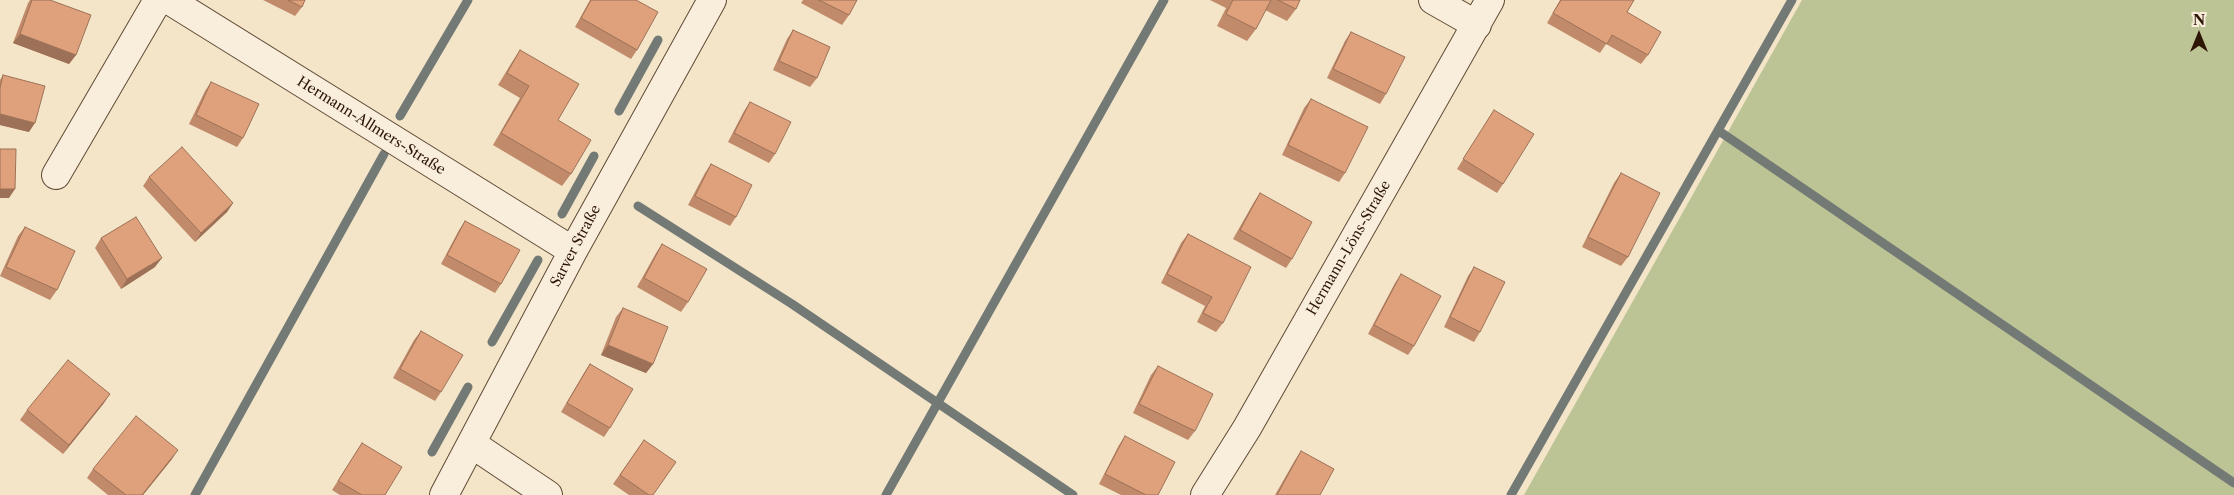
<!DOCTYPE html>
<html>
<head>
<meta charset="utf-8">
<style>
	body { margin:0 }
	#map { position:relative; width:2234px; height:495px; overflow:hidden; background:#f4e5c8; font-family:"Libre Caslon Text",serif }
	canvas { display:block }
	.north { position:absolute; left:2174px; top:10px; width:50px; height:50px; -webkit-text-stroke:4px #f8eedb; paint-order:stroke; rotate:0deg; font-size:14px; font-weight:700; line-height:20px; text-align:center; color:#2e1606 }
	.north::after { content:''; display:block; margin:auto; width:18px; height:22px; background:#2e1606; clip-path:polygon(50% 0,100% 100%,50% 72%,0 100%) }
</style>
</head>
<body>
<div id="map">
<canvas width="2234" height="495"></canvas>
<div class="north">N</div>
</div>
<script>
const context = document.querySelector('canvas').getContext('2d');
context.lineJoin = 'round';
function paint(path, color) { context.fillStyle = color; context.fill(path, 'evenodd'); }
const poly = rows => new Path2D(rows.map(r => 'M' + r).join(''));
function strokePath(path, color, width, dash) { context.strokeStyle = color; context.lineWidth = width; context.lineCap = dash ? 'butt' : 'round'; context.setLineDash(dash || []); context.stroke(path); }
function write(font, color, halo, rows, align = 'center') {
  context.font = font + ' "Libre Caslon Text",serif'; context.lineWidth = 4; context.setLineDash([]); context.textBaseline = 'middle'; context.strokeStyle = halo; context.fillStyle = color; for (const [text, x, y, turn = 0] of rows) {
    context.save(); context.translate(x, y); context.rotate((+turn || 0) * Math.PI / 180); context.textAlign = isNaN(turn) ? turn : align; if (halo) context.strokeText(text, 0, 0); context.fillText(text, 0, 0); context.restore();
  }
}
const green = poly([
	[1802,0,2234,0,2234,495,1524,495]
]);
const stream = poly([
	[619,111,658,40],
	[400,116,468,0],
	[1719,131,2234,483],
	[638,206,792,304,1073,495],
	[562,214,594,156],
	[492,342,538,260],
	[432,452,468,387],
	[195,495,384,154],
	[886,495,1164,0],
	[1511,495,1792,0]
]);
const minor = poly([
	[169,0,573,251],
	[1433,0,1477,25],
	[56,175,158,0],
	[472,444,548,495],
	[444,495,573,251,712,0],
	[1205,495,1247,428,1490,0]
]);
const wall = poly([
	[30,0,50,0,76,55,69,64,13,43,28,3],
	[263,0,305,0,302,7,295,16],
	[590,0,636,0,637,50,631,59,575,27],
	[803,0,857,0,849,15,842,25,801,3],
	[1210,0,1300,0,1296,9,1287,21,1265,10,1256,29,1247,41,1217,26,1226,8],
	[1560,0,1634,0,1627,12,1648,55,1641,64,1606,44,1600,53,1547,23],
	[793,30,817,78,810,87,773,70,787,39],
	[1351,32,1386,94,1380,104,1327,78,1345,41],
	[520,50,558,120,571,174,562,186,493,145,520,98,498,85,512,62],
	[3,75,29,132,0,125,0,80],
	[211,82,243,138,237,147,189,124,205,91],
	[1311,99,1345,173,1339,182,1282,155,1304,108],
	[750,102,775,154,769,163,728,142,744,111],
	[1494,110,1503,184,1497,193,1457,169],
	[711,164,736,217,730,226,688,205,705,173],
	[1621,173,1628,257,1621,266,1582,247,1614,183],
	[149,177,233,203,227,212,195,242,143,186],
	[1260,193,1292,259,1286,268,1233,239,1254,202],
	[465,221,501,284,495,293,441,264,459,230],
	[25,227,57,290,50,300,0,276,18,236],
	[1188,234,1223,323,1216,332,1197,322,1205,306,1161,283,1181,243],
	[101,238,155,267,121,289,95,248],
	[662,244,688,302,681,312,637,287,656,253],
	[1474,267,1480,332,1474,342,1444,327,1468,276],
	[1401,274,1414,346,1408,355,1368,334,1395,283],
	[623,308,653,364,646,373,601,355,616,317],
	[421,331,441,392,435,401,393,378,414,340],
	[590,364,610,428,604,437,561,412,584,373],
	[1158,366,1195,431,1188,440,1133,413,1151,375],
	[104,403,63,454,20,420,27,410],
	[1125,436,1158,495,1121,495,1099,484,1119,445],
	[644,440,653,495,629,495,613,484],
	[362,443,385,495,340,495,332,490],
	[1301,451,1320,495,1275,495,1295,460],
	[172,459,143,495,108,495,87,478,93,469]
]);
const shadedWall = poly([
	[20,34,76,55,69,64,13,43],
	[0,114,35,123,29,132,0,125],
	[0,189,15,189,9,198,0,198],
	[233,203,227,212,195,242,201,233],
	[162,258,155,267,121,289,127,279],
	[608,345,653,364,646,373,601,355],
	[110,394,104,403,63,454,69,445],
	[178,450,172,459,143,495,142,495]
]);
const building = poly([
	[32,0,50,0,91,15,76,55,20,34,32,0],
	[288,0,305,0,302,7,288,0],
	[591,0,636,0,658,12,637,50,581,18,591,0],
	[819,0,857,0,849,15,819,0],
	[1233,0,1271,0,1256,29,1226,14,1233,0],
	[1278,0,1300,0,1296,9,1278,0],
	[1561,0,1634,0,1627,12,1661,32,1648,55,1612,35,1607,44,1553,13,1561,0],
	[793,30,830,47,817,78,779,61,793,30],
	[1351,32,1405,57,1386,94,1333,69,1351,32],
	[520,50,579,84,558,120,591,140,571,174,501,133,529,86,507,73,520,50],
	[3,75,45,86,35,123,0,114,0,88,3,75],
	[211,82,259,104,243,138,196,115,211,82],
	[1311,99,1368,127,1345,173,1288,145,1311,99],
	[750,102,791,122,775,154,734,133,750,102],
	[1494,110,1534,134,1503,184,1463,159,1494,110],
	[182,147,233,203,201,233,149,177,182,147],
	[0,149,16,149,15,189,0,189,0,149],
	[711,164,752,185,736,217,695,196,711,164],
	[1621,173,1660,193,1628,257,1588,237,1621,173],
	[1260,193,1312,222,1292,259,1240,230,1260,193],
	[136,217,162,258,127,279,101,238,136,217],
	[465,221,520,250,501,284,447,255,465,221],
	[25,227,75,251,57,290,6,267,25,227],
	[1188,234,1251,267,1223,323,1203,313,1212,297,1167,274,1188,234],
	[662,244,707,269,688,302,644,278,662,244],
	[1474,267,1505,282,1480,332,1450,317,1474,267],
	[1401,274,1441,296,1414,346,1374,325,1401,274],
	[623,308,668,327,653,364,608,345,623,308],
	[421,331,463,355,441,392,400,369,421,331],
	[68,360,110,394,69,445,27,410,68,360],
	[590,364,633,389,610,428,567,403,590,364],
	[1158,366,1213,394,1195,431,1139,404,1158,366],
	[136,416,178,450,142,495,126,495,93,469,136,416],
	[1125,436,1175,462,1158,495,1146,495,1105,474,1125,436],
	[644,440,676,462,653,495,649,495,620,475,644,440],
	[362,443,402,467,385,495,362,495,338,481,362,443],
	[1301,451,1334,469,1320,495,1277,495,1301,451]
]);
const streetNames = [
	["Hermann-Allmers-Straße",371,126,32],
	["Sarver Straße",576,246,-62],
	["Hermann-Löns-Straße",1349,248,-60]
];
paint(green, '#bcc495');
strokePath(stream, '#737a76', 9);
strokePath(minor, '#604a36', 30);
strokePath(minor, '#f8eedb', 28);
paint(wall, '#c08a6b');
paint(shadedWall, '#9c7157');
paint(building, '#dfa17c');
strokePath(building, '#9c7157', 1);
write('14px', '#2e1606', '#f8eedb', streetNames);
</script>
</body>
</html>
